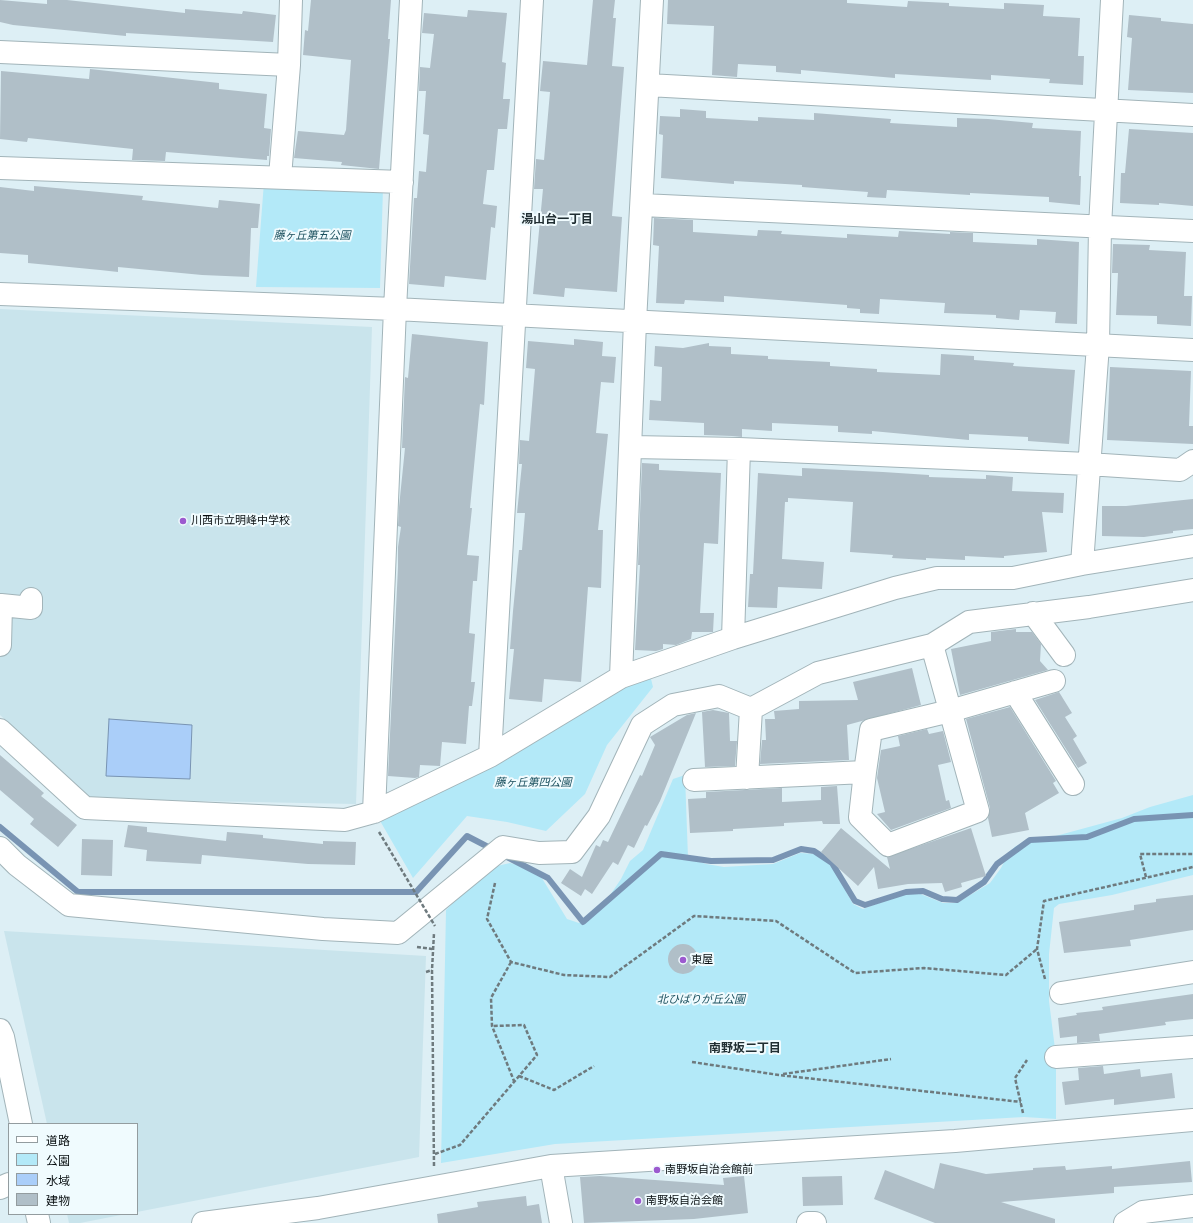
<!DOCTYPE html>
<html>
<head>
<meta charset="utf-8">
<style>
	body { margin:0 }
	#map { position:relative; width:1193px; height:1223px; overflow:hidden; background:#ddeff5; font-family:Lora,"Noto Sans JP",serif }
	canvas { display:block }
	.legend { position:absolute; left:8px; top:1123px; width:130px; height:92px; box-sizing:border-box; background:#f0fbfe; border:1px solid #939c9f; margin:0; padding:5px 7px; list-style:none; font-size:12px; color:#080e10 }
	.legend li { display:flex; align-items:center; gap:8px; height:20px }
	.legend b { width:20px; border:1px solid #939c9f }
</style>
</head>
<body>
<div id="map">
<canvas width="1193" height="1223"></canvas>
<ul class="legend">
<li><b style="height:5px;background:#fff"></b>道路</li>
<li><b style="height:11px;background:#b3e9f8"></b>公園</li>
<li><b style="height:11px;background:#aacef9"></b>水域</li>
<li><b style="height:11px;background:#b0bfc8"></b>建物</li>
</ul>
</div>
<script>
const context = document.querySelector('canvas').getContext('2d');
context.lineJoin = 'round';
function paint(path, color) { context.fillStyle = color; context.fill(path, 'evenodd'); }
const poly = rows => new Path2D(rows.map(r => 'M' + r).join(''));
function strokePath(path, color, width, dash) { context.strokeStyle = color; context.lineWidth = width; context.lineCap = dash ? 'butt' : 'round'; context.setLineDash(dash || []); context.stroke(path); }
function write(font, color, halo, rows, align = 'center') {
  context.font = font + ' Lora,"Noto Sans JP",serif'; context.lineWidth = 4; context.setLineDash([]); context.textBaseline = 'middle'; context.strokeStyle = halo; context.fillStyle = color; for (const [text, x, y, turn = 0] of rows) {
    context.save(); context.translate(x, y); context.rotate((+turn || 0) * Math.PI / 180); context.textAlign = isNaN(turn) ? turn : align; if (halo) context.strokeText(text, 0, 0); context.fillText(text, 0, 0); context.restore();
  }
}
const built = poly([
	[0,309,372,327,356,804,92,799,0,715],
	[4,931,426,956,419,1157,137,1212,137,1124,47,1124],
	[67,1214,126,1214,80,1223,69,1223]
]);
const green = poly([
	[264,182,383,188,380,288,256,287],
	[649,671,653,687,607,745,585,794,546,831,507,822,467,816,413,878,379,819],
	[685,775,688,858,706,864,724,867,773,864,800,853,815,854,830,863,853,904,863,909,903,894,918,893,943,903,957,903,990,883,1001,868,1009,852,1016,846,1030,840,1052,837,1122,818,1150,807,1193,795,1193,875,1112,895,1059,904,1054,908,1049,954,1049,1001,1056,1057,1056,1119,1024,1117,555,1144,441,1163,446,910,464,892,493,867,510,863,526,867,540,875,567,919,579,923,583,922,592,917,604,904,621,879,630,861,643,850,673,779]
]);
const water = poly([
	[109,719,192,725,190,779,106,776,109,719]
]);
const stream = poly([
	[0,827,78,892,416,892,467,836,494,850],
	[507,857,548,878,583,922,661,854,711,861,773,860,801,849,814,851,832,863,855,901,865,905,906,892,923,891,942,899,957,900,984,882,997,864,1030,840,1087,837,1134,819,1193,815]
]);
const building = poly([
	[0,0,47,4,47,0,67,0,185,13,185,9,242,14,243,11,276,15,273,42,126,33,126,36,13,25,0,22],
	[311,0,391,0,388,39,390,39,379,169,341,165,342,162,294,158,298,131,344,135,346,130,351,60,303,55,305,30,308,31],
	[593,0,615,0,613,18,616,18,612,66,624,67,612,216,622,217,617,292,565,288,564,297,533,294,543,189,534,189,536,159,544,160,550,92,540,91,543,61,587,65],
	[668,0,847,0,847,3,907,7,908,1,949,3,949,6,1004,9,1004,3,1044,5,1043,16,1080,18,1078,56,1084,56,1083,85,1049,83,1050,79,991,75,991,80,895,74,895,78,801,70,801,74,776,72,776,66,738,64,737,77,712,75,714,26,667,24],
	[468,10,507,13,502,62,506,63,503,99,510,99,507,129,498,129,494,170,487,170,483,204,497,206,495,228,491,227,486,280,445,276,444,287,409,284,414,198,417,198,419,171,426,172,429,135,423,134,426,91,419,91,420,67,430,68,434,34,422,33,424,13,467,17],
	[1129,15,1161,18,1161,21,1193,24,1193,93,1128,90,1132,38,1127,37],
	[90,69,219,83,219,89,267,94,264,128,271,129,269,156,267,156,267,160,166,152,165,161,132,160,133,149,28,138,27,142,0,139,1,71,89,79],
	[680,109,706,111,706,118,758,121,758,117,814,120,814,113,891,119,890,123,957,127,957,118,988,119,1033,123,1032,128,1081,131,1079,176,1081,176,1080,205,1049,202,1049,197,970,193,970,195,887,190,886,198,867,197,868,192,802,187,802,185,734,181,734,184,661,178,663,135,659,134,660,116,680,117],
	[1129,129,1193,133,1193,206,1159,203,1159,205,1120,203,1121,173,1125,173],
	[34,186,143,196,142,200,218,208,219,200,260,204,258,228,251,228,249,277,202,275,118,267,118,272,100,270,28,263,28,255,0,253,0,187,34,191],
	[654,218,693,220,693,232,757,236,758,230,782,231,781,234,847,238,847,234,898,237,899,231,950,234,950,232,973,233,973,242,1037,245,1037,239,1079,242,1077,324,1055,323,1056,312,1020,310,1019,320,996,318,996,315,944,313,945,303,880,299,879,314,860,313,860,309,847,308,847,305,724,296,724,302,685,300,684,304,656,303,659,246,653,245],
	[1113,244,1150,245,1149,250,1186,252,1184,296,1192,296,1191,326,1157,324,1157,316,1116,315,1118,273,1112,273],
	[412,334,488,342,484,405,480,404,470,508,472,508,467,555,479,556,477,581,473,581,469,633,475,634,471,682,475,682,472,706,469,706,466,744,442,742,440,766,420,765,419,777,415,778,388,776,398,567,398,547,401,527,398,526,399,507,405,448,402,448,405,377,408,378],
	[574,339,603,342,602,356,616,357,614,383,601,382,596,433,608,434,598,530,603,530,601,588,588,587,581,682,544,679,542,702,509,699,514,649,510,649,513,611,519,550,522,550,525,513,517,513,522,464,519,464,520,440,529,441,535,369,526,368,528,341,574,345],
	[709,343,709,346,731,347,731,354,768,356,768,359,830,362,830,366,877,369,877,372,940,375,941,354,974,356,974,360,1014,363,1013,366,1075,370,1069,444,1028,441,1028,437,969,434,969,440,872,431,872,434,838,432,838,426,772,423,772,431,742,429,742,437,732,436,704,435,704,423,649,420,650,400,661,401,662,367,654,366,655,346,683,348],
	[1110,367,1191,371,1189,426,1193,426,1193,444,1107,440],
	[642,463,659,464,659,470,721,473,718,544,704,543,700,613,714,613,713,632,692,632,691,639,676,645,663,644,663,649,656,651,635,650,640,565,638,565],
	[802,468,883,472,929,475,929,477,986,479,986,475,1013,477,1012,491,1064,493,1063,513,1042,512,1047,552,1004,556,1004,558,965,556,965,560,926,558,926,560,892,558,893,555,850,552,853,502,788,498,788,502,785,502,782,559,824,562,822,589,778,587,777,608,748,607,750,574,753,574,758,473,802,476],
	[1193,499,1193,529,1173,531,1173,533,1144,537,1102,536,1102,506,1126,506],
	[1016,629,1016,632,1032,632,1041,644,1040,661,1048,670,960,695,951,649,991,641,991,632],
	[912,668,921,705,847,725,849,760,760,764,762,740,766,740,765,719,775,719,774,711,799,709,799,701,858,700,853,682],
	[1059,692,1072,713,1065,717,1077,736,1073,739,1087,763,1078,768,1035,700],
	[1010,707,1056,781,1053,783,1059,793,1025,813,1029,830,992,837,988,818,990,808,966,719],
	[713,710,729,713,730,741,737,741,735,766,705,767,702,712],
	[696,713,660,801,647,826,645,825,634,848,628,845,618,865,613,862,592,894,585,889,581,896,561,883,570,869,582,877,596,845,600,847,603,840,608,842,640,775,642,776,655,745,650,737,687,715],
	[927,729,929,734,943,731,951,762,938,765,946,801,949,800,951,808,891,830,877,814,885,812,877,778,881,750,900,746,898,736],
	[0,755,44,793,41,796,77,825,58,847,30,824,34,819,0,790],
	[837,786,840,824,823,824,822,821,784,823,784,826,733,829,733,831,690,833,688,799,706,798,706,792,782,788,782,802,821,800,821,787],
	[128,825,147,827,147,832,226,841,227,832,263,835,263,838,323,844,323,841,356,842,355,865,308,864,202,855,201,864,146,861,147,850,124,847],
	[841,828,890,869,887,857,971,828,986,876,961,883,962,887,945,892,942,883,908,884,878,889,874,867,858,886,821,852],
	[82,839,113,840,112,876,81,875],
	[1193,895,1193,930,1130,940,1131,946,1064,953,1059,922,1134,910,1134,905,1156,902,1156,899],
	'668 959a15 15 0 1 1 30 0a15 15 0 1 1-30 0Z',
	[1193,994,1193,1019,1165,1022,1166,1025,1099,1034,1100,1041,1077,1043,1077,1036,1060,1038,1058,1018,1077,1015,1076,1013,1103,1010,1102,1007],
	[1103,1066,1104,1074,1140,1069,1141,1077,1172,1073,1175,1098,1114,1105,1114,1099,1065,1105,1062,1082,1079,1080,1078,1068],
	[1190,1161,1192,1182,1114,1187,1114,1193,1001,1202,1055,1219,1055,1223,935,1223,874,1199,885,1170,934,1189,940,1163,986,1174,1033,1170,1033,1168,1065,1166,1066,1170,1112,1166,1112,1169],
	[600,1176,724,1185,723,1178,744,1176,748,1213,694,1219,584,1223,580,1177],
	[842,1176,843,1205,803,1206,802,1177],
	[526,1196,527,1206,539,1204,542,1223,438,1223,437,1214,478,1207,477,1202]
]);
const path = poly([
	[1146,877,1140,854,1193,854],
	[495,883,487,919,511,962,564,975,610,977,694,916,776,921,855,973,924,968,1006,975,1037,949],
	[417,947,432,949],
	[511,962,491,998,492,1026,514,1081],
	[426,972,432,970],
	[1045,979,1037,949,1044,901,1193,867],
	[692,1062,779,1075,1021,1102],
	[783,1074,891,1059],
	[519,1076,554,1090,594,1066],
	[1023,1113,1015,1078,1027,1060],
	[435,1154,460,1145,537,1055,524,1025,492,1026],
	[434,1166,432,970,434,933]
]);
const minor = poly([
	[0,52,289,65],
	[648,85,1193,115],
	[0,168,402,182],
	[280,177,289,65,291,0],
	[642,205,1193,231],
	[0,294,395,309,1193,350],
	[632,447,739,449,1088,464,1180,470,1193,461],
	[1082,564,1098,345,1100,227,1112,0],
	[1033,613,1064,655],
	[733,638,739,449],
	[0,645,1,605,31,608,31,599],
	[621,677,635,322,652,0],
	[1015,692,1073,784],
	[0,730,85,808,345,820,374,812,490,756,621,677,733,638,895,588,937,578,1013,578,1082,564,1193,546],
	[490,756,532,0],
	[865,772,871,730,950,711,1054,681],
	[747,778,751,709],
	[694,780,865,772,860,817,888,845,978,811,932,645],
	[374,812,395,309,411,0],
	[0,848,17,865,69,905,323,929,398,933,503,847,539,853,572,852,599,816,642,725,673,705,719,696,751,709,818,673,932,645,969,622,1089,607,1193,590],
	[1061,993,1193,972],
	[0,1030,3,1037,21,1124],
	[1056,1057,1193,1047],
	[551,1166,561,1223],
	[0,1188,9,1184],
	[37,1214,39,1223],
	[203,1223,318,1208,551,1166,955,1141,1193,1120],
	[808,1223,815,1223],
	[1125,1223,1143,1212,1193,1206]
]);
const pathBridge = poly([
	[379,832,435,926]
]);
const markers = [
	[183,521,4,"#9c5acf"],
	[683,960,4,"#9c5acf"],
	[657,1170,4,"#9c5acf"],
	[638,1201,4,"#9c5acf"]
];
const parkNames = [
	["藤ヶ丘第五公園",312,236],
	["藤ヶ丘第四公園",533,783],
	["北ひばりが丘公園",701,1000]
];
const poiNames = [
	["川西市立明峰中学校",191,521],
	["東屋",691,960],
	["南野坂自治会館前",665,1170],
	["南野坂自治会館",646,1201]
];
const neighbourhoodNames = [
	["湯山台一丁目",557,220],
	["南野坂二丁目",745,1049]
];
paint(built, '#c9e4ec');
paint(green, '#b3e9f8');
paint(water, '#aacef9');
strokePath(water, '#7994b3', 1);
strokePath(stream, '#7994b3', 6);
paint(building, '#b0bfc8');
strokePath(minor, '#a2b4b9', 24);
strokePath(path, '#6e7a7e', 2.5, [4, 2]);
strokePath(minor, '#fff', 22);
strokePath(pathBridge, '#6e7a7e', 2.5, [4, 2]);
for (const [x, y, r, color] of markers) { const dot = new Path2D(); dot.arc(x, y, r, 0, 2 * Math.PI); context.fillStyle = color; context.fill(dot); strokePath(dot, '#f0fbfe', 1.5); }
write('italic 11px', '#1c515f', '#f0fbfe', parkNames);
write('11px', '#080e10', '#f0fbfe', poiNames, 'left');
write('bold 12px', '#202e32', '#f0fbfe', neighbourhoodNames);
</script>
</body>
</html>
